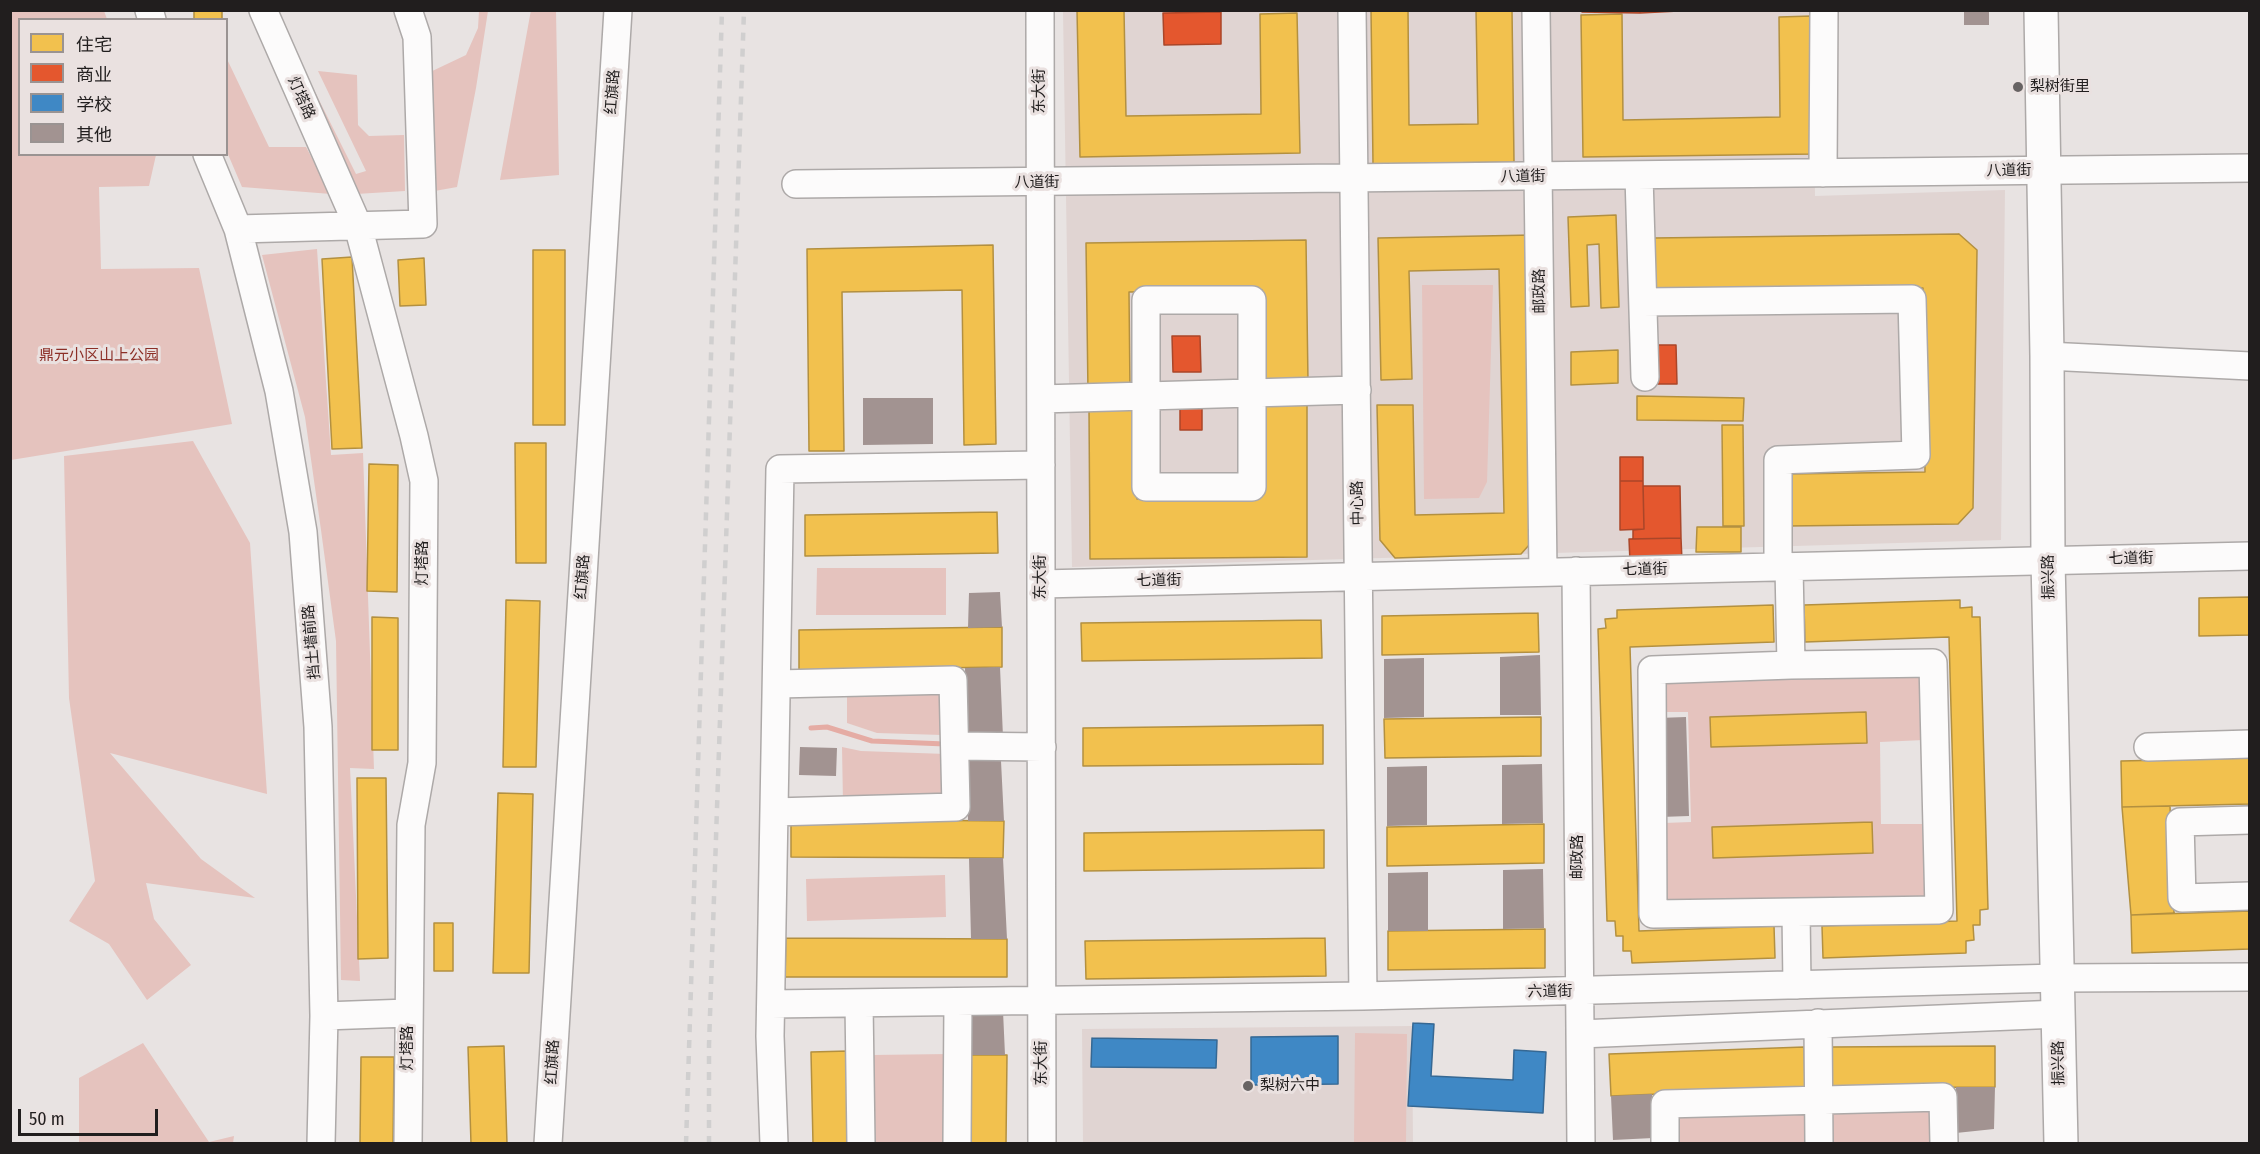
<!DOCTYPE html>
<html>
<head>
<meta charset="utf-8">
<style>
	body { margin:0 }
	#map { position:relative; width:2260px; height:1154px; overflow:hidden; background:#e8e3e2; font-family:"Fira Sans Condensed","Noto Sans SC",sans-serif }
	canvas { display:block }
	.frame { position:absolute; inset:0; border:12px solid #211e1e; pointer-events:none }
	.legend { position:absolute; left:18px; top:18px; width:210px; height:138px; box-sizing:border-box; background:#eae1e0; border:2px solid #9a9392; margin:0; padding:8px 10px; list-style:none; font-size:18px; color:#211e1e }
	.legend li { display:flex; align-items:center; gap:12px; height:30px }
	.legend b { width:30px; border:2px solid #9a9392 }
	.scale { position:absolute; left:18px; top:1109px; width:140px; height:27px; box-sizing:border-box; border:3px solid #211e1e; border-top:0; padding-left:8px; font-size:18px; line-height:21px; white-space:nowrap; color:#211e1e; -webkit-text-stroke:4px #eae1e0; paint-order:stroke }
</style>
</head>
<body>
<div id="map">
<canvas width="2260" height="1154"></canvas>
<div class="frame"></div>
<ul class="legend">
<li><b style="height:16px;background:#f2c14e"></b>住宅</li>
<li><b style="height:16px;background:#e4572e"></b>商业</li>
<li><b style="height:16px;background:#3f88c5"></b>学校</li>
<li><b style="height:16px;background:#a29391"></b>其他</li>
</ul>
<div class="scale">50 m</div>
</div>
<script>
const context = document.querySelector('canvas').getContext('2d');
context.lineJoin = 'round';
function paint(path, color) { context.fillStyle = color; context.fill(path, 'evenodd'); }
const poly = rows => new Path2D(rows.map(r => 'M' + r).join(''));
function strokePath(path, color, width, dash) { context.strokeStyle = color; context.lineWidth = width; context.lineCap = dash ? 'butt' : 'round'; context.setLineDash(dash || []); context.stroke(path); }
function write(font, color, halo, rows, align = 'center') {
  context.font = font + ' "Fira Sans Condensed","Noto Sans SC",sans-serif'; context.lineWidth = 6; context.setLineDash([]); context.textBaseline = 'middle'; context.strokeStyle = halo; context.fillStyle = color; for (const [text, x, y, turn = 0] of rows) {
    context.save(); context.translate(x, y); context.rotate((+turn || 0) * Math.PI / 180); context.textAlign = isNaN(turn) ? turn : align; if (halo) context.strokeText(text, 0, 0); context.fillText(text, 0, 0); context.restore();
  }
}
const built = poly([
	[1063,11,1813,11,1815,196,2005,190,2001,540,1072,567],
	[1412,1026,1413,1143,1083,1143,1082,1029]
]);
const green = poly([
	[11,10,104,11,107,19,20,20,20,154,156,155,149,186,99,187,101,269,199,268,232,424,11,460],
	[531,10,556,11,559,175,500,180],
	[270,11,279,11,307,76,356,174,366,171,318,71,357,75,358,125,369,136,404,135,405,191,356,194],
	[479,11,488,11,476,88,457,187,429,192,426,74,466,55,478,28],
	[226,57,269,147,306,147,331,194,242,187,227,152],
	[317,249,331,455,363,453,374,769,350,768,360,981,341,980,336,641,321,530,305,417,262,255],
	[1422,285,1493,285,1487,482,1479,498,1424,499],
	[193,441,250,543,267,794,110,753,201,859,255,898,146,883,154,919,191,965,147,1000,109,944,69,921,95,881,69,698,64,456],
	[817,568,946,568,946,615,816,615],
	[1922,671,1924,740,1880,742,1881,824,1924,824,1927,898,1665,904,1664,823,1691,822,1688,712,1660,712,1660,677],
	[1866,712,1867,743,1711,747,1710,717],
	[1872,822,1873,853,1714,858,1713,827],
	[945,688,942,735,877,733,847,723,847,690],
	[842,747,861,751,946,754,948,801,843,803],
	[945,875,946,917,807,921,806,879],
	[1355,1033,1407,1034,1406,1143,1354,1143],
	[143,1043,209,1142,234,1136,233,1143,79,1143,79,1078],
	[949,1054,949,1143,873,1143,872,1055],
	[1809,1110,1810,1143,1675,1143,1674,1113],
	[1933,1110,1934,1143,1832,1143,1832,1111]
]);
const homes = poly([
	[194,10,222,10,222,20,194,20,194,10],
	[1077,10,1124,10,1126,116,1261,114,1260,14,1297,13,1300,153,1080,157,1077,10],
	[1371,10,1408,10,1409,125,1478,124,1476,10,1512,10,1514,162,1373,164,1371,10],
	[1622,14,1623,120,1780,117,1779,17,1812,16,1814,154,1583,157,1581,15,1622,14],
	[1616,215,1619,307,1601,308,1599,244,1587,245,1589,306,1571,307,1568,217,1616,215],
	[1959,234,1977,250,1973,508,1958,524,1787,526,1786,474,1925,472,1923,288,1654,292,1654,238,1959,234],
	[1533,235,1538,535,1521,554,1395,558,1380,540,1377,405,1413,405,1415,515,1504,513,1499,269,1409,271,1412,379,1381,380,1378,238,1533,235],
	[1306,240,1308,382,1263,383,1262,290,1129,292,1130,392,1088,393,1086,243,1306,240],
	[993,245,996,444,964,445,962,290,842,292,844,451,809,451,807,249,993,245],
	[533,250,565,250,565,425,533,425,533,250],
	[352,257,362,448,332,449,322,259,352,257],
	[424,258,426,305,400,306,398,260,424,258],
	[1618,350,1618,383,1571,385,1571,352,1618,350],
	[1637,396,1744,398,1743,421,1637,420,1637,396],
	[1258,399,1307,399,1307,557,1090,559,1089,409,1136,408,1137,499,1259,498,1258,399],
	[1722,425,1743,425,1744,526,1723,526,1722,425],
	[515,443,546,443,546,563,516,563,515,443],
	[369,464,398,465,397,592,367,591,369,464],
	[997,512,998,553,805,556,805,515,997,512],
	[1697,527,1741,527,1741,552,1696,552,1697,527],
	[2250,597,2250,635,2199,636,2199,598,2250,597],
	[506,600,540,601,536,767,503,767,506,600],
	[1960,600,1960,608,1972,607,1972,617,1980,617,1988,909,1980,910,1980,925,1973,925,1974,940,1966,941,1966,953,1823,958,1822,926,1957,921,1949,637,1805,642,1804,605,1960,600],
	[1773,605,1774,642,1630,647,1639,931,1774,926,1775,958,1632,963,1631,951,1623,951,1623,936,1616,936,1615,921,1607,921,1598,629,1606,628,1605,619,1617,618,1617,610,1773,605],
	[1538,613,1539,652,1382,655,1382,616,1538,613],
	[372,617,398,618,398,750,372,750,372,617],
	[1321,620,1322,658,1082,661,1081,623,1321,620],
	[1002,627,1002,667,799,670,799,630,1002,627],
	[1866,712,1867,743,1711,747,1710,717,1866,712],
	[1541,717,1541,756,1385,758,1384,719,1541,717],
	[1323,725,1323,764,1083,766,1083,728,1323,725],
	[2250,758,2250,804,2122,807,2121,761,2250,758],
	[357,778,386,778,388,958,358,959,357,778],
	[498,793,533,794,529,973,493,973,498,793],
	[2170,806,2174,913,2131,915,2122,807,2170,806],
	[791,819,1004,821,1003,858,791,857,791,819],
	[1872,822,1873,853,1713,858,1712,827,1872,822],
	[1544,824,1544,863,1387,866,1387,827,1544,824],
	[1324,830,1324,868,1084,871,1084,833,1324,830],
	[2250,911,2250,949,2132,953,2131,915,2250,911],
	[434,923,453,923,453,971,434,971,434,923],
	[1545,929,1545,968,1388,970,1388,931,1545,929],
	[786,938,1007,939,1007,977,785,977,786,938],
	[1325,938,1326,976,1086,979,1085,941,1325,938],
	[504,1046,507,1144,471,1144,468,1047,504,1046],
	[1995,1046,1995,1087,1832,1088,1832,1047,1995,1046],
	[1804,1047,1805,1088,1611,1096,1609,1054,1804,1047],
	[848,1051,849,1144,813,1144,811,1052,848,1051],
	[969,1055,1007,1055,1006,1144,968,1144,969,1055],
	[361,1057,394,1057,393,1144,360,1144,361,1057]
]);
const shops = poly([
	[1582,10,1640,10,1640,13,1582,12,1582,10],
	[1640,10,1698,10,1640,13,1640,10],
	[1221,12,1221,44,1164,45,1163,13,1221,12],
	[1172,336,1200,336,1201,372,1173,372,1172,336],
	[1651,345,1676,345,1677,384,1652,384,1651,345],
	[1202,403,1202,430,1180,430,1180,404,1202,403],
	[1620,457,1643,457,1643,481,1620,481,1620,457],
	[1620,481,1643,481,1644,529,1620,530,1620,481],
	[1643,486,1680,486,1681,538,1633,539,1633,530,1644,529,1643,486],
	[1681,538,1682,561,1630,562,1629,539,1681,538]
]);
const schools = poly([
	[1413,1023,1434,1024,1431,1076,1513,1080,1514,1050,1546,1052,1543,1113,1408,1106,1413,1023],
	[1338,1036,1338,1084,1251,1085,1251,1037,1338,1036],
	[1092,1038,1217,1040,1216,1068,1091,1067,1092,1038]
]);
const stream = poly([
	[811,728,827,727,872,741,945,744]
]);
const building = poly([
	[1964,10,1989,10,1989,25,1964,25],
	[863,398,933,398,933,444,863,445],
	[1000,592,1002,627,968,628,969,593],
	[1540,655,1541,715,1500,715,1500,657],
	[1424,658,1424,717,1384,718,1384,659],
	[1000,667,1003,737,966,737,965,668],
	[1686,717,1689,816,1660,817,1658,718],
	[800,747,837,748,836,776,799,775],
	[967,761,1001,761,1004,821,968,821],
	[1542,764,1543,823,1502,824,1502,765],
	[1427,766,1427,825,1387,826,1387,767],
	[969,858,1003,858,1007,939,971,939],
	[1543,869,1544,928,1503,929,1503,870],
	[1428,872,1428,931,1388,931,1388,873],
	[969,1011,1003,1011,1005,1055,969,1055],
	[1956,1087,1995,1087,1994,1129,1956,1133],
	[1652,1094,1653,1138,1613,1140,1611,1096]
]);
const minor = poly([
	[149,10,152,20],
	[263,10,358,226,414,436,424,481,422,763,411,825,408,1144],
	[1040,10,1042,1144],
	[1352,10,1363,996],
	[1536,10,1543,572],
	[207,154,238,229,279,391,303,532,318,727,324,1016,321,1144],
	[1823,173,1824,10],
	[1639,176,1645,377],
	[796,184,2250,168],
	[238,229,423,224,417,37,408,10],
	[1146,300,1252,300,1252,487,1146,487,1146,300],
	[1643,302,1912,299,1916,455,1778,460,1778,567],
	[2047,356,2250,366],
	[1041,399,1357,390],
	[1789,567,1791,665,1933,663,1939,910,1653,914,1652,670,1791,665],
	[1576,571,1581,1144],
	[1041,584,2250,556],
	[955,746,1042,747],
	[2148,747,2250,744],
	[774,812,956,807,953,680,777,684],
	[2250,820,2180,822,2182,898,2250,896],
	[1796,912,1797,985],
	[859,1003,861,1144],
	[771,1004,1363,996,2058,978,2250,977],
	[324,1016,408,1013],
	[1818,1023,1819,1144],
	[1580,1034,2059,1014],
	[548,1144,618,10],
	[774,1144,770,1036,780,469,1041,465],
	[957,1144,958,1002],
	[1665,1144,1665,1104,1943,1097,1944,1144]
]);
const major = poly([
	[2041,10,2047,356,2048,560,2061,1144]
]);
const rail = poly([
	[686,1144,722,10],
	[709,1144,709,1045,744,10]
]);
const markers = [
	[2018,87,6,"#676363"],
	[1248,1086,6,"#676363"]
];
const poiNames = [
	["梨树街里",2030,87],
	["梨树六中",1260,1086]
];
const streetNames = [
	["东大街",1040,91,-90],
	["红旗路",613,92,-86],
	["灯塔路",301,98,66],
	["八道街",2009,171,-1],
	["八道街",1523,177,-1],
	["八道街",1037,183],
	["邮政路",1540,291,-91],
	["中心路",1358,503,-91],
	["七道街",2131,559,-1],
	["灯塔路",423,563,-90],
	["七道街",1645,570,-1],
	["红旗路",583,577,-86],
	["东大街",1041,577,-90],
	["振兴路",2049,577,-91],
	["七道街",1159,581,-1],
	["挡土墙前路",312,642,-95],
	["邮政路",1578,857,-90],
	["六道街",1550,992,-1],
	["灯塔路",408,1048,-90],
	["红旗路",553,1062,-87],
	["东大街",1042,1063,-90],
	["振兴路",2059,1063,-91]
];
const parkNames = [
	["鼎元小区山上公园",99,356]
];
paint(built, '#e0d4d2');
paint(green, '#e5c3be');
paint(homes, '#f2c14e');
strokePath(homes, '#b39040', 1.5);
paint(shops, '#e4572e');
strokePath(shops, '#aa4629', 1.5);
paint(schools, '#3f88c5');
strokePath(schools, '#366893', 1.5);
strokePath(stream, '#e5aca4', 5);
paint(building, '#a29391');
strokePath(minor, '#ada9a8', 30);
strokePath(major, '#ada9a8', 36);
strokePath(minor, '#fcfbfb', 27);
strokePath(major, '#fcfbfb', 33);
strokePath(rail, '#d0cfcf', 4.5, [8, 8]);
for (const [x, y, r, color] of markers) { const dot = new Path2D(); dot.arc(x, y, r, 0, 2 * Math.PI); context.fillStyle = color; context.fill(dot); strokePath(dot, '#eae1e0', 2); }
write('15px', '#211e1e', '#eae1e0', poiNames, 'left');
write('15px', '#211e1e', '#eae1e0', streetNames);
write('15px', '#8c2f27', '#eae1e0', parkNames);
</script>
</body>
</html>
